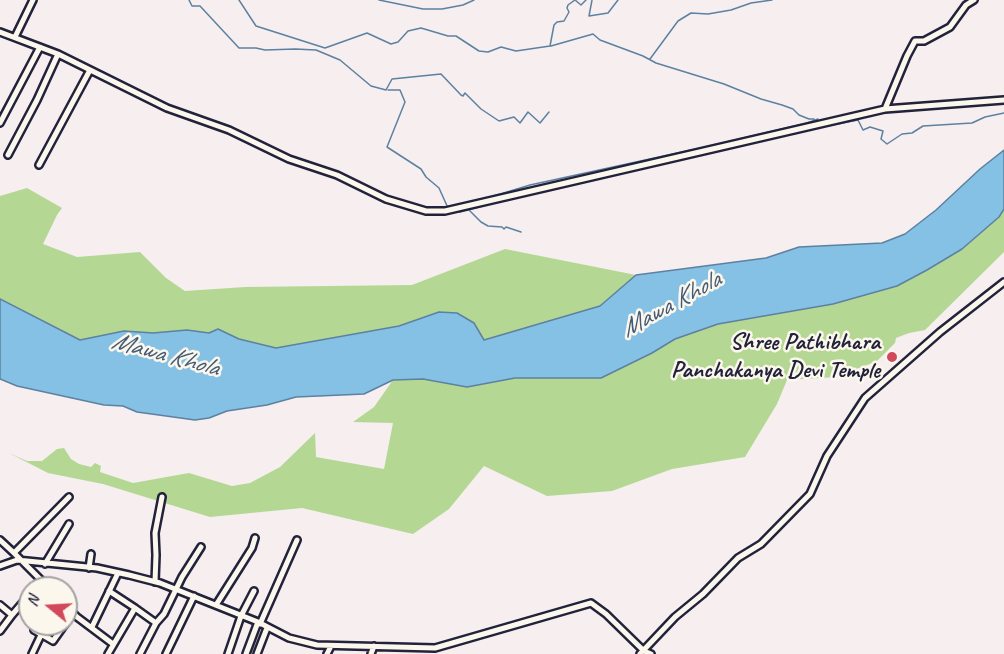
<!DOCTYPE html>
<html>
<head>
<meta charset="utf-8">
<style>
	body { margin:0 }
	#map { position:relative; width:1004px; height:654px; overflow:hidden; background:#f6eeef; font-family:Caveat,sans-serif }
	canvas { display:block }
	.north { position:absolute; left:18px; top:576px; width:60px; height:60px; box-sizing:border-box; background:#fbf7ec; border:2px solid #a4a2a5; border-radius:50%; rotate:288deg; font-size:16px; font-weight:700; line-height:24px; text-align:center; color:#22223b }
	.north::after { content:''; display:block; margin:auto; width:21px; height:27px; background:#d1495b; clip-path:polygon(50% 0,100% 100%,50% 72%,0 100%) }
</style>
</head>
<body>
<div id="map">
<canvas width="1004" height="654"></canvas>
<div class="north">N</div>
</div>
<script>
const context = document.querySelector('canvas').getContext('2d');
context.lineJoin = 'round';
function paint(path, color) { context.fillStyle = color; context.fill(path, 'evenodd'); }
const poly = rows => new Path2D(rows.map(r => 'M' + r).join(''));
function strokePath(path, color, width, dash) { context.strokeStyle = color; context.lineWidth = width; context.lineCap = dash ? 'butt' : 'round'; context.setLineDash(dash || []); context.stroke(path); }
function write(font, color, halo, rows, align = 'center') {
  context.font = font + ' Caveat,sans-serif'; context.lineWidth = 5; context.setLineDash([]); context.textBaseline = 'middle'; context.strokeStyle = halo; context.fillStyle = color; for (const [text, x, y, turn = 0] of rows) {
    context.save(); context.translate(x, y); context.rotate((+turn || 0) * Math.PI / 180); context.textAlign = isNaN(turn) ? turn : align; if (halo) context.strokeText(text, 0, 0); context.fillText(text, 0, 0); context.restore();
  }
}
const green = poly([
	[27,188,62,208,57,215,43,244,77,257,140,252,166,278,185,291,245,287,412,285,505,249,636,275,600,306,484,340,474,323,458,313,439,312,399,326,276,348,239,339,219,329,209,333,187,330,153,333,124,331,80,340,0,299,0,196],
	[1004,209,1004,252,925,330,909,333,896,338,895,343,877,361,837,377,787,380,777,404,745,457,672,469,612,491,547,496,484,466,449,509,413,534,302,508,210,517,103,484,48,473,9,453,27,461,42,461,57,449,64,448,71,459,79,464,91,467,95,463,101,466,100,472,133,483,189,473,232,486,250,483,280,467,315,433,316,457,384,469,393,423,353,422,374,407,393,380,423,379,467,387,515,378,601,378,652,353,675,339,718,324,833,304,962,249,999,217]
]);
const water = poly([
	[1004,150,1004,209,999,217,962,249,927,270,897,286,833,304,718,324,675,339,652,353,601,378,515,378,467,387,423,379,393,380,364,394,296,397,267,405,227,411,209,418,195,420,137,412,123,406,104,405,17,386,0,379,0,299,80,340,124,331,153,333,187,330,209,333,218,329,239,339,276,348,399,326,439,312,457,313,474,323,484,340,600,306,636,275,766,258,799,247,882,243,905,234,936,210,980,169,1004,150]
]);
const stream = poly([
	[189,0,192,6,200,6,239,48,256,48,265,50,295,49,316,50,340,60,371,86,386,90,392,79,441,74,461,95,463,96,465,93,481,109,499,121,514,117,520,123,528,112,540,123,549,112],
	[239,0,256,26,325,48,367,33,391,44,398,42,408,31,421,28,448,36,456,36,479,51,488,52,501,47,516,51,550,46,554,25,557,22,564,21,569,12,567,8,568,5,575,0,581,5,586,0],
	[379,0,423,9,442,9,463,5,474,0],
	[592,0,589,16,608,13,618,0],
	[551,46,593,34,600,40,643,56,656,63,724,84,761,99,782,105,793,109,799,115,809,119,814,119],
	[650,59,678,21,691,13,708,14,731,10,751,3,772,0],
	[388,90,400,90,405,102,387,147,421,169,426,177,439,188,448,208],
	[827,126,858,120,863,130,870,127,883,131,881,139,887,144,902,134,912,133,923,126,972,123,985,117,1004,113],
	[810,129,826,126],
	[484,199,530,185,705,147,807,123,818,119],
	[469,210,481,222,488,226,502,227,504,229,506,227,521,232],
	[448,213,460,212,513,198]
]);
const minor = poly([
	[0,32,58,54,167,108,229,130,289,159,337,175,386,199,426,211,445,211,885,109,1004,100],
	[15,37,33,0],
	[885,109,907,56,915,41,924,41,950,27,966,5,974,0],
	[0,123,40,47],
	[8,155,37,100,58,54],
	[39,165,90,70],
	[0,540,14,553],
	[45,564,69,524],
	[0,566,17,560,97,568,129,575,160,583,258,622,289,638,317,645,435,648,591,603,606,614,644,651,651,654],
	[89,568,91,554],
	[155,582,156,555,155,533,162,497],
	[35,588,41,580],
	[49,588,14,553,69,497],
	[109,591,135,608],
	[0,605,12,615,30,594],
	[216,605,252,548,255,538],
	[66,606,77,617,113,644],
	[156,623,164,614,182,577,201,547],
	[38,624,34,630,53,641,65,624],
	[260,624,297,540],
	[92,627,118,573],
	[0,631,12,615],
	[32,654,41,635],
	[108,654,135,608,156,623,140,654],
	[166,654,194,596],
	[228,654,241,616,254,591],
	[246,654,258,622],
	[257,654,267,628],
	[327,654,331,646],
	[371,654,374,646],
	[640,654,675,617,703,594,738,558,761,544,810,494,827,456,865,398,940,332,1004,282]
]);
const markers = [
	[892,357,6,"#d1495b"]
];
const poiNames = [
	["Shree Pathibhara",880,343],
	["Panchakanya Devi Temple",880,371]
];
const waterNames = [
	["Mawa Khola",671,305,-29],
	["Mawa Khola",165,355,15]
];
paint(green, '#b4d893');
paint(water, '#85c1e4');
strokePath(water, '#5d81a0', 1.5);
strokePath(stream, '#5d81a0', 1.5);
strokePath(minor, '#22223b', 10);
strokePath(minor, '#fbf7ec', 5);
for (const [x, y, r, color] of markers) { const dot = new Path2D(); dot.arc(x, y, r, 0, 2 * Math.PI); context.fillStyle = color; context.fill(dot); strokePath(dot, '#fbf7ec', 2); }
write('bold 24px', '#22223b', '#fbf7ec', poiNames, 'right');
write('italic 26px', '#455a76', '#fbf7ec', waterNames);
</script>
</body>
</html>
